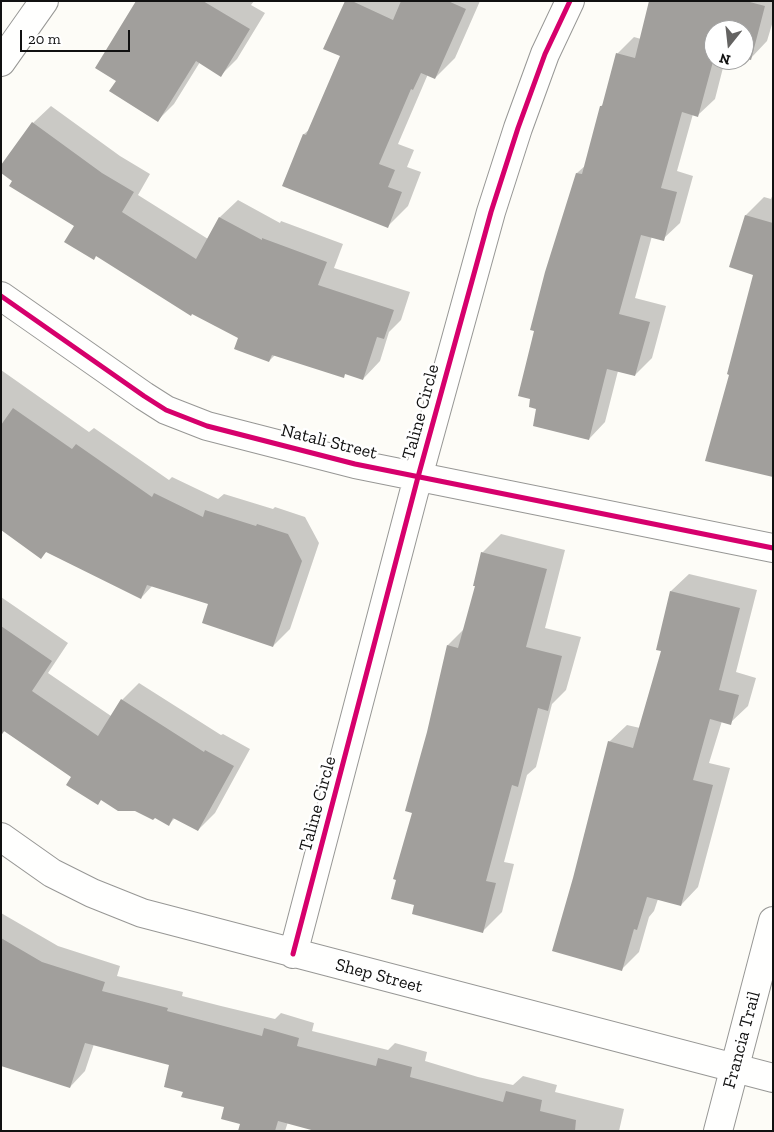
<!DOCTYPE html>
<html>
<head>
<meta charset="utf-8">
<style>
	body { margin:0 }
	#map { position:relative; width:774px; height:1132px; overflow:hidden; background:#fdfcf7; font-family:"Zilla Slab",serif }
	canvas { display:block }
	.frame { position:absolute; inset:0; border:2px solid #111; pointer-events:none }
	.north { position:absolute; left:704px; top:20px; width:50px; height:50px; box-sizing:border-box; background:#fff; border:1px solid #a0a0a0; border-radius:50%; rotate:196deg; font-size:14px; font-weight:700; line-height:20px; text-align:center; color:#111 }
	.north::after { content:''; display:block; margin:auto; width:18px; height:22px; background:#646362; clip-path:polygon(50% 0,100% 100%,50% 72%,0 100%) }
	.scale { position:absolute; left:20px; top:30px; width:110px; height:22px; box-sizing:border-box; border:2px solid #111; border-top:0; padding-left:6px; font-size:15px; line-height:18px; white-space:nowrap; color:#111; -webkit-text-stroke:4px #fff; paint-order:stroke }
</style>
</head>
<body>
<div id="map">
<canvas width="774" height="1132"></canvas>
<div class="frame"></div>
<div class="north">N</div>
<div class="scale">20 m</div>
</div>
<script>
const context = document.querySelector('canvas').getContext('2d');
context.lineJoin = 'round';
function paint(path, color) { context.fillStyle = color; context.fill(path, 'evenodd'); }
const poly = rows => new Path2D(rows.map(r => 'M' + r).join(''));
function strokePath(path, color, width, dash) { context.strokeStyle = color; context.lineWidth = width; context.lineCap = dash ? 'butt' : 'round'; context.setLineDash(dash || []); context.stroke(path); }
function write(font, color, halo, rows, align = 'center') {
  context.font = font + ' "Zilla Slab",serif'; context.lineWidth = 5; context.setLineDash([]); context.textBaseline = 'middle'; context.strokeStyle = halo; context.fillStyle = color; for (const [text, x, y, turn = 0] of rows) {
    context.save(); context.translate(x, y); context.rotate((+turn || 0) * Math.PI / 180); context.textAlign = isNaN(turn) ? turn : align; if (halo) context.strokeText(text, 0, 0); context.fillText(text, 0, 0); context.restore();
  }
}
const shadow = poly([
	[138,1,254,1,251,5,265,13,237,59,221,75,200,62,174,104,158,120,118,80],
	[346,1,480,1,455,58,435,78,428,74,398,144,414,150,407,167,421,172,408,206,388,226,284,185,304,134,310,129,341,56],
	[650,1,773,1,773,21,767,41,751,58,744,56,744,30,714,30,714,60,725,60,715,99,698,115,693,114,677,171,693,176,680,223,663,239,652,236,635,298,666,306,652,358,635,375,618,371,605,422,589,439,577,173,586,165,601,106,605,103,617,54,634,37,641,39],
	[51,106,120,156,150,174,138,195,208,239,220,217,238,200,280,223,281,221,343,244,334,268,410,292,401,320,389,332,380,361,363,379,346,373,343,376,275,355,269,361,240,338,75,226,33,123],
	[773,194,773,476,730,374,755,274,746,215,764,197,771,199],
	[1,370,89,432,94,428,169,480,172,477,218,499,224,494,273,509,275,507,305,517,319,543,290,629,273,646,209,603,153,585,141,598,47,551,41,557,1,498],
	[501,534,565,550,545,628,581,637,566,690,552,704,536,767,527,775,504,862,514,864,502,912,483,931,416,904,413,812,428,732,448,645,464,629,476,585,482,553],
	[689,574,757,590,736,672,756,678,748,706,730,723,722,721,709,763,730,768,698,887,681,905,658,899,654,911,649,917,639,952,621,970,609,742,627,725,640,728,662,650,671,591],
	[1,597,68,643,48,673,111,716,122,700,139,683,221,735,223,734,250,749,215,813,198,830,175,818,169,824,73,777,5,731,1,734],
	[1,913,58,946,120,966,117,976,183,992,182,996,221,1006,275,1019,281,1013,314,1023,312,1031,388,1050,395,1043,427,1052,425,1061,478,1077,513,1085,523,1076,557,1085,555,1092,624,1109,619,1131,320,1131,288,1122,285,1131,240,1131,241,1124,226,1106,184,1091,171,1064,94,1044,85,1071,70,1087,1,1053]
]);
const building = poly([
	[136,1,203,1,250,29,221,77,196,61,158,122,109,91,116,81,95,68],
	[345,1,352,1,393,20,401,1,448,1,466,9,435,79,421,73,413,90,411,89,379,164,395,170,388,187,402,192,388,228,282,186,303,134,306,135,340,56,323,49],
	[649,1,746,1,765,6,751,60,744,58,744,30,714,30,714,58,698,117,682,112,661,188,677,192,664,241,641,235,619,314,650,322,635,376,607,369,589,440,533,426,536,409,529,407,530,399,518,396,534,331,530,330,545,272,576,173,582,174,600,106,602,106,616,53,635,58],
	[32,122,102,173,134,192,122,212,196,259,219,217,262,240,262,238,327,262,318,285,394,310,384,339,377,337,363,380,345,374,344,378,272,355,269,362,234,349,238,338,192,314,191,316,96,256,94,260,64,242,74,226,9,186,12,181,1,173,1,165],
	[745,215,773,223,773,477,705,461,729,375,727,374,753,275,729,267],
	[13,408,72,449,76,444,152,497,154,493,203,517,205,510,256,526,257,524,288,534,302,561,273,647,202,623,208,604,147,585,141,599,46,552,41,559,1,530,1,425],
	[481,552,547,569,526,647,562,656,548,711,538,708,518,787,512,785,486,881,496,883,483,933,412,914,414,905,391,899,396,880,393,879,412,813,405,811,427,732,447,645,458,648,475,586,473,586],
	[670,591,740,608,719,690,739,695,731,725,710,719,693,780,713,785,681,906,647,897,637,930,634,929,622,971,552,951,573,878,608,741,633,748,661,651,656,650],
	[1,626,52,661,32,691,98,736,121,699,204,752,205,750,234,766,198,831,173,818,169,826,155,818,153,820,135,811,118,811,101,800,98,805,66,785,71,777,4,731,1,736],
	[1,938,42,962,105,982,102,991,168,1008,167,1011,262,1036,264,1028,299,1038,297,1046,376,1066,378,1058,412,1067,410,1077,503,1102,506,1091,542,1100,540,1111,576,1120,575,1131,315,1131,278,1121,275,1131,238,1131,240,1124,221,1119,224,1107,181,1097,183,1092,164,1087,169,1065,85,1043,70,1088,1,1066]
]);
const minor = poly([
	[1,62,44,1],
	[1,296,144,396,166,410,207,426,355,464,773,548],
	[1,837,52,873,92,893,142,913,773,1078],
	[293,954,418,477,491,212,518,128,545,54,570,1],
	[718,1131,773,921]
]);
const cycleway = poly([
	[1,296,144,396,166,410,207,426,355,464,773,548],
	[293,954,418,477,491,212,518,128,545,54,570,1]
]);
const streetNames = [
	["Taline Circle",421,412,-75],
	["Natali Street",329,442,14],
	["Taline Circle",318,804,-75],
	["Shep Street",379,976,15],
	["Francia Trail",742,1040,-75]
];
paint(shadow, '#0003');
paint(building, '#a19f9c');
strokePath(minor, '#979795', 30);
strokePath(minor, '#fffffe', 28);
strokePath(cycleway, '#d6006c', 5);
write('18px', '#111', '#fff', streetNames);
</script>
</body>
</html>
